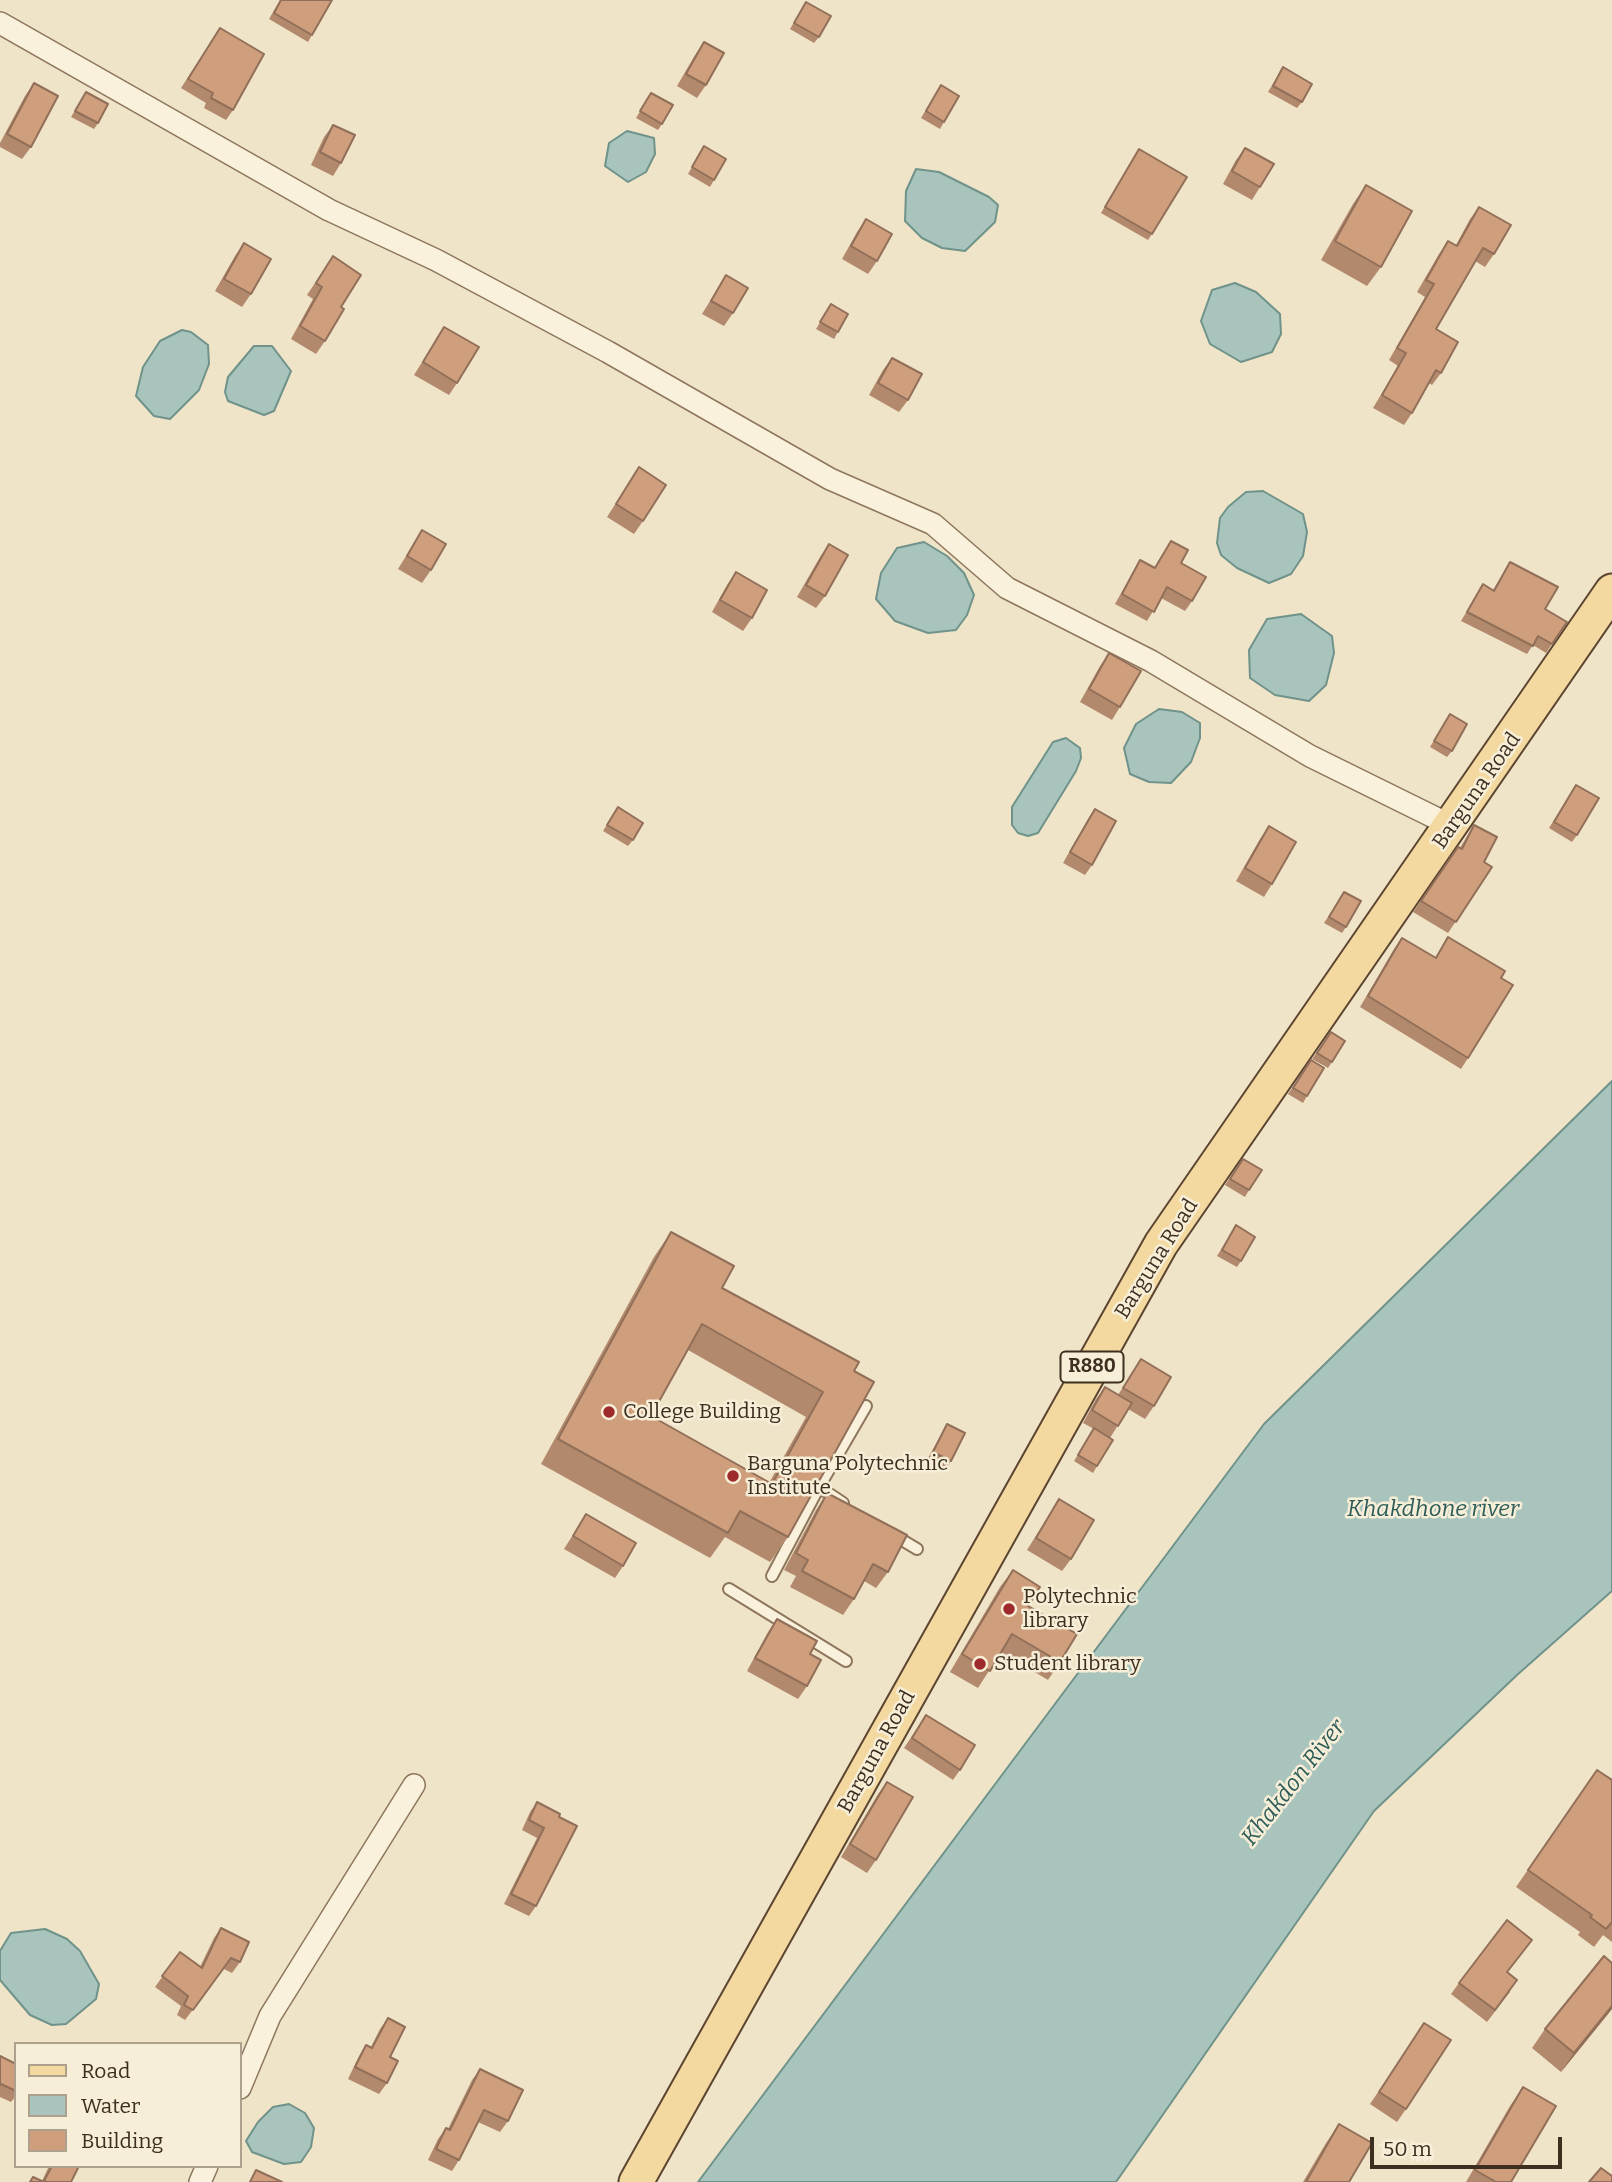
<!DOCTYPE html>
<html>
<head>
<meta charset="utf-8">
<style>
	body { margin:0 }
	#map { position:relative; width:1612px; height:2182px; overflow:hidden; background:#f0e4c8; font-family:Bitter,serif }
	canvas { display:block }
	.legend { position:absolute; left:14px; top:2042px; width:228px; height:126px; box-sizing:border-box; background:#f7eed8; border:2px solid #ada18e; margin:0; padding:9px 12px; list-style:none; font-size:21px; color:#3d2e20 }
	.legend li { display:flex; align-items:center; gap:14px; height:35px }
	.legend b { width:35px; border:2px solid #ada18e }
	.scale { position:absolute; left:1370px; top:2137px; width:192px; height:32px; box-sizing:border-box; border:4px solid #3d2e20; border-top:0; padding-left:9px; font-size:21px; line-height:24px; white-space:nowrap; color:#3d2e20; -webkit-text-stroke:5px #f7eed8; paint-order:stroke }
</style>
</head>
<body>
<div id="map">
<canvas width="1612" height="2182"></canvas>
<ul class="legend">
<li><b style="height:9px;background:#f3d9a0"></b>Road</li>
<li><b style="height:19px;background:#a9c4bc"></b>Water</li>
<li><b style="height:19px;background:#cf9f7d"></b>Building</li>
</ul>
<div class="scale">50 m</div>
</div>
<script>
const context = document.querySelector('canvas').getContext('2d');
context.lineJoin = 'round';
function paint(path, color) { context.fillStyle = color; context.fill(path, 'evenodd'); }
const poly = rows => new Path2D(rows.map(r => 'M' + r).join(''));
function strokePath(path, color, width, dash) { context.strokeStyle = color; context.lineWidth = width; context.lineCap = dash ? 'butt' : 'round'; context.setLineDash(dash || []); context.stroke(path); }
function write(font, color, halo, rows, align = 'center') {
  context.font = font + ' Bitter,serif'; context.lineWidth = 5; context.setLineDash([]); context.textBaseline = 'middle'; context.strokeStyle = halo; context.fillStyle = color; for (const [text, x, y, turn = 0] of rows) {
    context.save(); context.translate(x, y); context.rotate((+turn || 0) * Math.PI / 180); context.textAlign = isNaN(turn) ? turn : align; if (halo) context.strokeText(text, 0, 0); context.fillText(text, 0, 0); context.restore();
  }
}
const water = poly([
	[627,131,654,138,655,154,646,172,628,182,605,166,609,143,627,131],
	[916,169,939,172,989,197,998,205,995,222,965,251,942,248,922,238,905,221,906,191,916,169],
	[1235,283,1256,292,1280,314,1281,334,1272,352,1241,362,1210,344,1201,321,1212,290,1235,283],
	[182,330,191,332,208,345,209,364,199,390,170,419,154,416,136,396,143,367,160,341,182,330],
	[254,346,272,346,291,371,274,411,264,415,228,401,225,392,228,377,254,346],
	[1263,491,1303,514,1307,532,1303,556,1291,574,1269,583,1237,568,1221,555,1217,543,1220,518,1228,507,1246,492,1263,491],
	[924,542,947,556,964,573,974,595,967,615,956,630,928,633,895,621,876,599,881,573,897,548,924,542],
	[1301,614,1332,636,1334,653,1326,685,1309,701,1275,695,1250,678,1249,650,1267,619,1301,614],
	[1159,709,1182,712,1200,723,1200,738,1191,762,1171,783,1149,782,1130,774,1124,748,1136,724,1159,709],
	[1066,738,1080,748,1081,758,1076,771,1038,833,1028,836,1018,833,1012,825,1012,807,1053,742,1066,738],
	[1612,1081,1612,1591,1517,1675,1374,1811,1116,2182,698,2182,1264,1424,1612,1081],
	[45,1929,67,1939,80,1951,99,1984,96,1999,66,2024,52,2025,30,2015,0,1980,0,1951,11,1933,45,1929],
	[289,2104,305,2113,314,2128,311,2147,301,2162,284,2164,252,2152,246,2141,258,2122,273,2107,289,2104]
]);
const lane = poly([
	[843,1503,819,1487,866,1406],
	[892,1534,917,1549],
	[772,1576,819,1487],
	[729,1589,846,1661]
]);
const street = poly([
	[0,23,329,210,436,260,608,352,830,479,933,524,1007,588,1151,661,1310,756,1452,826],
	[240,2088,270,2016,414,1785],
	[200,2182,207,2166]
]);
const primary = poly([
	[636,2182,1161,1244,1612,591]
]);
const wall = poly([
	[280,0,332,0,308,42,269,19],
	[806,2,819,37,814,43,790,29],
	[220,28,233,110,226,120,204,108,206,103,181,88],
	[704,42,706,85,697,98,677,86,695,55],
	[1283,67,1302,102,1297,108,1268,92],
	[34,83,31,147,22,159,0,147,0,143,25,96],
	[941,85,944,122,940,129,921,118],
	[86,92,98,123,94,129,71,117],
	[651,93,662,124,658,130,636,118],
	[333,125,341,163,333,176,311,165,324,137],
	[704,146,714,180,710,187,688,174],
	[1245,148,1260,187,1252,200,1223,184,1236,160],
	[1139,149,1152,234,1148,240,1101,213],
	[1366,185,1381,267,1367,286,1321,260,1353,204],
	[1479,207,1494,254,1485,267,1475,261,1436,329,1441,373,1432,385,1429,383,1412,413,1404,425,1373,408,1398,366,1389,360,1425,297,1417,292,1439,254,1448,241,1456,245,1470,219],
	[866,219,877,261,868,274,842,259,857,232],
	[244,243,251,294,242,307,215,291,235,256],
	[333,256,341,307,325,341,316,354,291,339,313,299,307,295],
	[726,275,733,313,724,326,702,314],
	[831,304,838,332,834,339,816,329],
	[444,327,457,383,449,395,414,375],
	[892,358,908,400,899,412,869,395,883,370],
	[639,467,643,521,634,534,607,517],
	[422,530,431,570,422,583,398,569],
	[1171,541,1181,563,1192,601,1185,611,1161,598,1147,621,1115,604,1134,570,1140,560,1154,568],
	[829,544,825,596,816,608,797,597,820,557],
	[1510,562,1545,609,1567,622,1546,653,1533,645,1527,654,1461,621,1483,584,1493,590],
	[736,572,752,618,743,631,712,612,727,585],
	[1109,653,1120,707,1112,720,1080,702,1100,666],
	[1450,714,1452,751,1447,757,1430,747],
	[1572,791,1577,835,1572,842,1549,828],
	[618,807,633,840,628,846,603,831],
	[1095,809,1092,865,1085,875,1063,863,1088,819],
	[1474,825,1484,862,1492,867,1448,933,1413,912,1458,847,1460,848,1467,836],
	[1269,826,1272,884,1264,897,1236,881,1260,839],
	[1344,892,1346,927,1342,933,1324,923],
	[1448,937,1501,978,1468,1058,1461,1069,1360,1007,1394,949,1402,938,1435,958],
	[1331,1032,1332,1062,1328,1068,1312,1059],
	[1311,1060,1307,1096,1303,1103,1288,1094],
	[1243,1159,1249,1190,1245,1197,1225,1185],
	[671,1232,722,1288,854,1371,788,1537,770,1562,725,1537,710,1558,541,1464,654,1257],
	[688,1350,806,1417,769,1483,651,1416],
	[1232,1232,1241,1261,1237,1267,1217,1256],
	[1141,1359,1154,1406,1145,1419,1128,1409,1110,1438,1097,1466,1093,1473,1074,1461,1094,1429,1083,1423,1096,1399,1105,1387,1118,1395],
	[947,1424,951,1461,946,1468,928,1458],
	[827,1493,888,1572,876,1588,864,1581,854,1599,843,1615,790,1587,796,1576,784,1570,816,1510],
	[1059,1499,1071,1559,1062,1571,1027,1550],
	[586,1514,623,1566,615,1578,564,1549],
	[1013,1570,1028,1606,1060,1662,1048,1680,1001,1652,978,1688,950,1672,1000,1587],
	[777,1619,810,1654,807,1686,798,1699,747,1671,768,1632],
	[926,1715,960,1770,953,1780,904,1748],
	[1597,1770,1612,1780,1612,1942,1603,1935,1594,1947,1578,1935,1580,1932,1516,1887],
	[887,1782,876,1860,867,1873,841,1857,878,1794],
	[537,1802,559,1817,536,1906,529,1916,504,1904,537,1838,522,1830,530,1812],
	[221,1928,240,1962,232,1973,224,1969,185,2020,177,2015,181,2006,155,1987,180,1952,200,1967,214,1938],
	[1524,1951,1507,1973,1510,1992,1487,2022,1451,1994,1459,1983],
	[1612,2009,1561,2072,1532,2048,1545,2029],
	[388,2018,387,2083,379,2094,348,2079,359,2056,366,2045,371,2047,380,2029],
	[1416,2036,1406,2109,1397,2122,1370,2104],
	[0,2056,16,2064,16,2096,11,2102,0,2097],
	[480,2069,508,2121,500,2132,478,2122,459,2160,452,2171,428,2160,438,2139,446,2128,448,2129,472,2080],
	[1523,2087,1511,2182,1466,2182,1510,2106],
	[1339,2124,1349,2182,1303,2182,1326,2143],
	[49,2166,79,2166,71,2182,29,2182,33,2177,42,2181]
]);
const shadedWall = poly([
	[1612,2006,1612,2009,1561,2072,1574,2053]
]);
const building = poly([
	[281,0,332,0,312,35,274,13,281,0],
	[806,2,831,16,819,37,794,23,806,2],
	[220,28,264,54,233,110,211,98,213,93,188,79,220,28],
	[704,42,724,53,706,85,686,74,704,42],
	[1283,67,1312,84,1302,102,1273,86,1283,67],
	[34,83,58,96,31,147,7,134,34,83],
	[941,85,959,96,944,122,926,111,941,85],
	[86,92,108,104,98,123,75,111,86,92],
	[651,93,673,105,662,124,640,111,651,93],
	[333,125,355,135,341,163,320,152,333,125],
	[704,146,726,159,714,180,692,167,704,146],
	[1245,148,1274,164,1260,187,1232,171,1245,148],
	[1139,149,1187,177,1152,234,1105,207,1139,149],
	[1366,185,1412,211,1381,267,1335,241,1366,185],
	[1479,207,1511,225,1494,254,1483,248,1436,329,1458,342,1441,373,1436,370,1412,413,1382,395,1406,353,1397,348,1434,284,1426,280,1448,241,1457,246,1479,207],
	[866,219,892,234,877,261,851,246,866,219],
	[244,243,271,259,251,294,224,279,244,243],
	[333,256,361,275,341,307,344,309,325,341,300,326,322,287,316,283,333,256],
	[726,275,748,288,733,313,711,301,726,275],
	[831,304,848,314,838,332,820,322,831,304],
	[444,327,479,347,457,383,423,362,444,327],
	[892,358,922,374,908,400,878,383,892,358],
	[639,467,666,485,643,521,616,504,639,467],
	[422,530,446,544,431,570,407,556,422,530],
	[1171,541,1188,550,1181,563,1206,577,1192,601,1167,587,1154,612,1122,594,1140,560,1155,568,1171,541],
	[829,544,848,555,825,596,806,585,829,544],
	[1510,562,1558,587,1545,609,1567,622,1552,644,1538,636,1533,646,1467,612,1483,584,1494,591,1510,562],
	[736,572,767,590,752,618,720,600,736,572],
	[1109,653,1141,671,1120,707,1089,689,1109,653],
	[1450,714,1467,724,1452,751,1434,741,1450,714],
	[1576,785,1599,798,1577,835,1554,822,1576,785],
	[618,807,643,823,633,840,607,825,618,807],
	[1095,809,1116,821,1092,865,1070,852,1095,809],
	[1474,825,1497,837,1484,862,1492,867,1456,922,1421,901,1458,847,1462,849,1474,825],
	[1269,826,1296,842,1272,884,1245,868,1269,826],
	[1344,892,1361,901,1346,927,1329,917,1344,892],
	[1448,937,1505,971,1501,978,1513,985,1468,1058,1368,996,1402,938,1436,958,1448,937],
	[1331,1032,1345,1041,1332,1062,1317,1053,1331,1032],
	[1311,1060,1324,1068,1307,1096,1293,1088,1311,1060],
	[1243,1159,1262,1170,1249,1190,1230,1179,1243,1159],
	[1236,1225,1255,1237,1241,1261,1222,1250,1236,1225],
	[671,1232,734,1266,722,1288,859,1362,854,1371,874,1382,788,1537,740,1511,728,1533,558,1439,671,1232],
	[702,1324,823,1392,772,1484,651,1416,702,1324],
	[1141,1359,1171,1377,1154,1406,1123,1388,1141,1359],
	[1105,1387,1132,1403,1118,1426,1092,1410,1105,1387],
	[947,1424,965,1433,951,1461,933,1452,947,1424],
	[1094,1428,1113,1440,1097,1466,1078,1455,1094,1428],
	[827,1493,907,1535,888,1572,873,1564,854,1599,802,1571,808,1560,796,1553,827,1493],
	[1059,1499,1094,1520,1071,1559,1036,1538,1059,1499],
	[586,1514,636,1543,623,1566,573,1536,586,1514],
	[1013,1570,1040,1587,1028,1606,1077,1634,1060,1662,1012,1634,990,1671,962,1654,1013,1570],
	[777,1619,817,1641,810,1654,821,1660,807,1686,755,1658,777,1619],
	[926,1715,975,1745,960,1770,912,1738,926,1715],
	[1597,1770,1612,1780,1612,1922,1606,1929,1590,1917,1592,1915,1528,1870,1597,1770],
	[887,1782,913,1797,876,1860,850,1844,887,1782],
	[537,1802,560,1814,559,1817,577,1826,536,1906,511,1894,544,1828,529,1820,537,1802],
	[1507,1920,1532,1940,1507,1972,1517,1980,1495,2010,1459,1983,1507,1920],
	[221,1928,249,1942,240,1962,231,1958,193,2010,184,2005,188,1996,162,1976,180,1952,202,1968,221,1928],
	[1604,1956,1612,1963,1612,2006,1574,2053,1545,2029,1604,1956],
	[388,2018,405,2027,390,2057,398,2061,387,2083,355,2067,366,2045,372,2048,388,2018],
	[1424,2023,1451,2040,1406,2109,1379,2092,1424,2023],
	[0,2056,16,2064,16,2091,1,2084,0,2085,0,2056],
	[480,2069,523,2090,508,2121,484,2110,459,2160,436,2149,446,2128,450,2130,480,2069],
	[1523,2087,1556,2106,1511,2182,1496,2182,1475,2170,1523,2087],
	[1339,2124,1372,2143,1349,2182,1306,2182,1339,2124],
	[52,2166,79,2166,71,2182,47,2182,44,2181,52,2166],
	[1601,2168,1612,2176,1612,2182,1589,2182,1601,2168],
	[256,2170,282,2182,250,2182,256,2170],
	[33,2177,44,2182,30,2182,33,2177]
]);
const markers = [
	[609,1412,7,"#9e2a2b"],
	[733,1476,7,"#9e2a2b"],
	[1009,1609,7,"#9e2a2b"],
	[980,1664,7,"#9e2a2b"]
];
const shields = [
	[1092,1367,63]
];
const shieldNames = [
	["R880",1092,1367]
];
const streetNames = [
	["Barguna Road",1477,791,-55],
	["Barguna Road",1157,1259,-58],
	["Barguna Road",877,1752,-61]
];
const poiNames = [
	["College Building",623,1412],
	["Barguna Polytechnic",747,1464],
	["Institute",747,1488],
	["Polytechnic",1023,1597],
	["library",1023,1621],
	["Student library",994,1664]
];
const waterNames = [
	["Khakdhone river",1433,1510],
	["Khakdon River",1294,1783,-52]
];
paint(water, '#a9c4bc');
strokePath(water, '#6f938a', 2);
strokePath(lane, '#8d765c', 14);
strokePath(street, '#8d765c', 24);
strokePath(primary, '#5b4430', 37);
strokePath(lane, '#faf1dc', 10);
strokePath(street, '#faf1dc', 21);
strokePath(primary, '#f3d9a0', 33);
paint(wall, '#b2896c');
paint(shadedWall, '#916f58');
paint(building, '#cf9f7d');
strokePath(building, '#916f58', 2);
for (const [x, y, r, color] of markers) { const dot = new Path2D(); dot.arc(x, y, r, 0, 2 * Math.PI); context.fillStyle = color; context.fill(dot); strokePath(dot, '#f7eed8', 2.5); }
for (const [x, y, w] of shields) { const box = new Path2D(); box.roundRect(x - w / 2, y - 15.5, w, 31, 5); context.fillStyle = '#f7eed8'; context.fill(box); strokePath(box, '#3d2e20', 2); }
write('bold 19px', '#3d2e20', null, shieldNames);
write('21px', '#3d2e20', '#f7eed8', streetNames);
write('21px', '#3d2e20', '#f7eed8', poiNames, 'left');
write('italic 23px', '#2f5d5a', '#f7eed8', waterNames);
</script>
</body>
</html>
